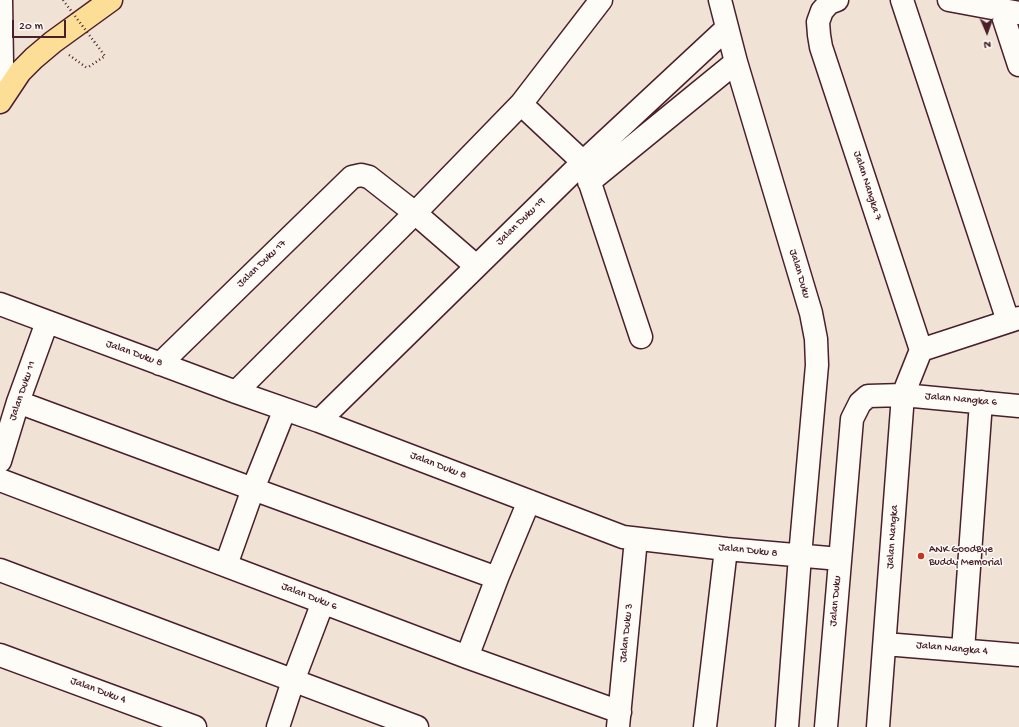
<!DOCTYPE html>
<html>
<head>
<meta charset="utf-8">
<style>
	body { margin:0 }
	#map { position:relative; width:1019px; height:727px; overflow:hidden; background:#f0e2d5; font-family:"Gochi Hand",sans-serif }
	canvas { display:block }
	.north { position:absolute; left:967px; top:12px; width:40px; height:40px; -webkit-text-stroke:3px #fdfcf7; paint-order:stroke; rotate:178deg; font-size:11px; font-weight:700; line-height:16px; text-align:center; color:#4a1f2b }
	.north::after { content:''; display:block; margin:auto; width:14px; height:18px; background:#4a1f2b; clip-path:polygon(50% 0,100% 100%,50% 72%,0 100%) }
	.scale { position:absolute; left:12px; top:20px; width:54px; height:18px; box-sizing:border-box; border:2px solid #4a1f2b; border-top:0; padding-left:5px; font-size:12px; line-height:14px; white-space:nowrap; color:#4a1f2b; -webkit-text-stroke:3px #fdfcf7; paint-order:stroke }
</style>
</head>
<body>
<div id="map">
<canvas width="1019" height="727"></canvas>
<div class="north">N</div>
<div class="scale">20 m</div>
</div>
<script>
const context = document.querySelector('canvas').getContext('2d');
context.lineJoin = 'round';
const poly = rows => new Path2D(rows.map(r => 'M' + r).join(''));
function strokePath(path, color, width, dash) { context.strokeStyle = color; context.lineWidth = width; context.lineCap = dash ? 'butt' : 'round'; context.setLineDash(dash || []); context.stroke(path); }
function write(font, color, halo, rows, align = 'center') {
  context.font = font + ' "Gochi Hand",sans-serif'; context.lineWidth = 3; context.setLineDash([]); context.textBaseline = 'middle'; context.strokeStyle = halo; context.fillStyle = color; for (const [text, x, y, turn = 0] of rows) {
    context.save(); context.translate(x, y); context.rotate((+turn || 0) * Math.PI / 180); context.textAlign = isNaN(turn) ? turn : align; if (halo) context.strokeText(text, 0, 0); context.fillText(text, 0, 0); context.restore();
  }
}
const path = poly([
	[69,55,87,68]
]);
const minor = poly([
	[720,0,736,62,811,313,816,339,817,365,800,556,787,727],
	[837,0,829,3,822,11,818,22,819,35,821,47,921,350],
	[902,0,1008,321],
	[949,0,1019,13],
	[1001,10,1019,65],
	[0,85,2,63,1,0],
	[521,104,583,162,641,337],
	[589,182,736,62],
	[0,304,236,392,319,421,623,537,726,549,840,559],
	[921,350,1019,318],
	[160,364,352,177,361,175,369,177,415,213,476,266],
	[236,392,415,213,521,104,601,0],
	[18,402,253,489,497,578],
	[319,421,583,162,727,28],
	[0,461,18,402,47,322],
	[0,480,467,657,620,712],
	[226,565,253,489,285,409],
	[0,570,417,727],
	[885,644,1019,655],
	[963,650,981,402],
	[0,655,195,727],
	[467,657,497,578,529,501],
	[278,727,293,681,323,602],
	[618,727,636,539],
	[705,727,726,549],
	[826,727,852,419,860,403,868,396,903,395,1019,406],
	[878,727,903,395,921,350]
]);
const highway = poly([
	[0,102,20,72,34,58,53,42,111,0]
]);
const pathBridge = poly([
	[63,0,105,56,87,68]
]);
const markers = [
	[921,556,4,"#c8321e"]
];
const streetNames = [
	["Jalan Nangka 7",867,186,72],
	["Jalan Duku 19",521,222,-44],
	["Jalan Duku 17",262,264,-44],
	["Jalan Duku",799,274,73],
	["Jalan Duku 8",134,354,20],
	["Jalan Duku 11",23,391,-71],
	["Jalan Nangka 6",961,400,5],
	["Jalan Duku 8",438,466,21],
	["Jalan Nangka",893,537,-86],
	["Jalan Duku 8",748,551,6],
	["Jalan Duku 6",309,597,21],
	["Jalan Duku",836,601,-85],
	["Jalan Duku 3",627,633,-84],
	["Jalan Nangka 4",952,649,5],
	["Jalan Duku 4",98,691,20]
];
const poiNames = [
	["ANK GoodBye",929,550],
	["Buddy Memorial",929,563]
];
strokePath(minor, '#4a1f2b', 25);
strokePath(highway, '#4a1f2b', 25);
strokePath(path, '#4a1f2b', 2.5, [1, 3]);
strokePath(minor, '#fdfcf7', 22);
strokePath(highway, '#fcde96', 22);
strokePath(pathBridge, '#4a1f2b', 2.5, [1, 3]);
for (const [x, y, r, color] of markers) { const dot = new Path2D(); dot.arc(x, y, r, 0, 2 * Math.PI); context.fillStyle = color; context.fill(dot); strokePath(dot, '#fdfcf7', 1.5); }
write('11px', '#4a1f2b', '#fdfcf7', streetNames);
write('11px', '#4a1f2b', '#fdfcf7', poiNames, 'left');
</script>
</body>
</html>
